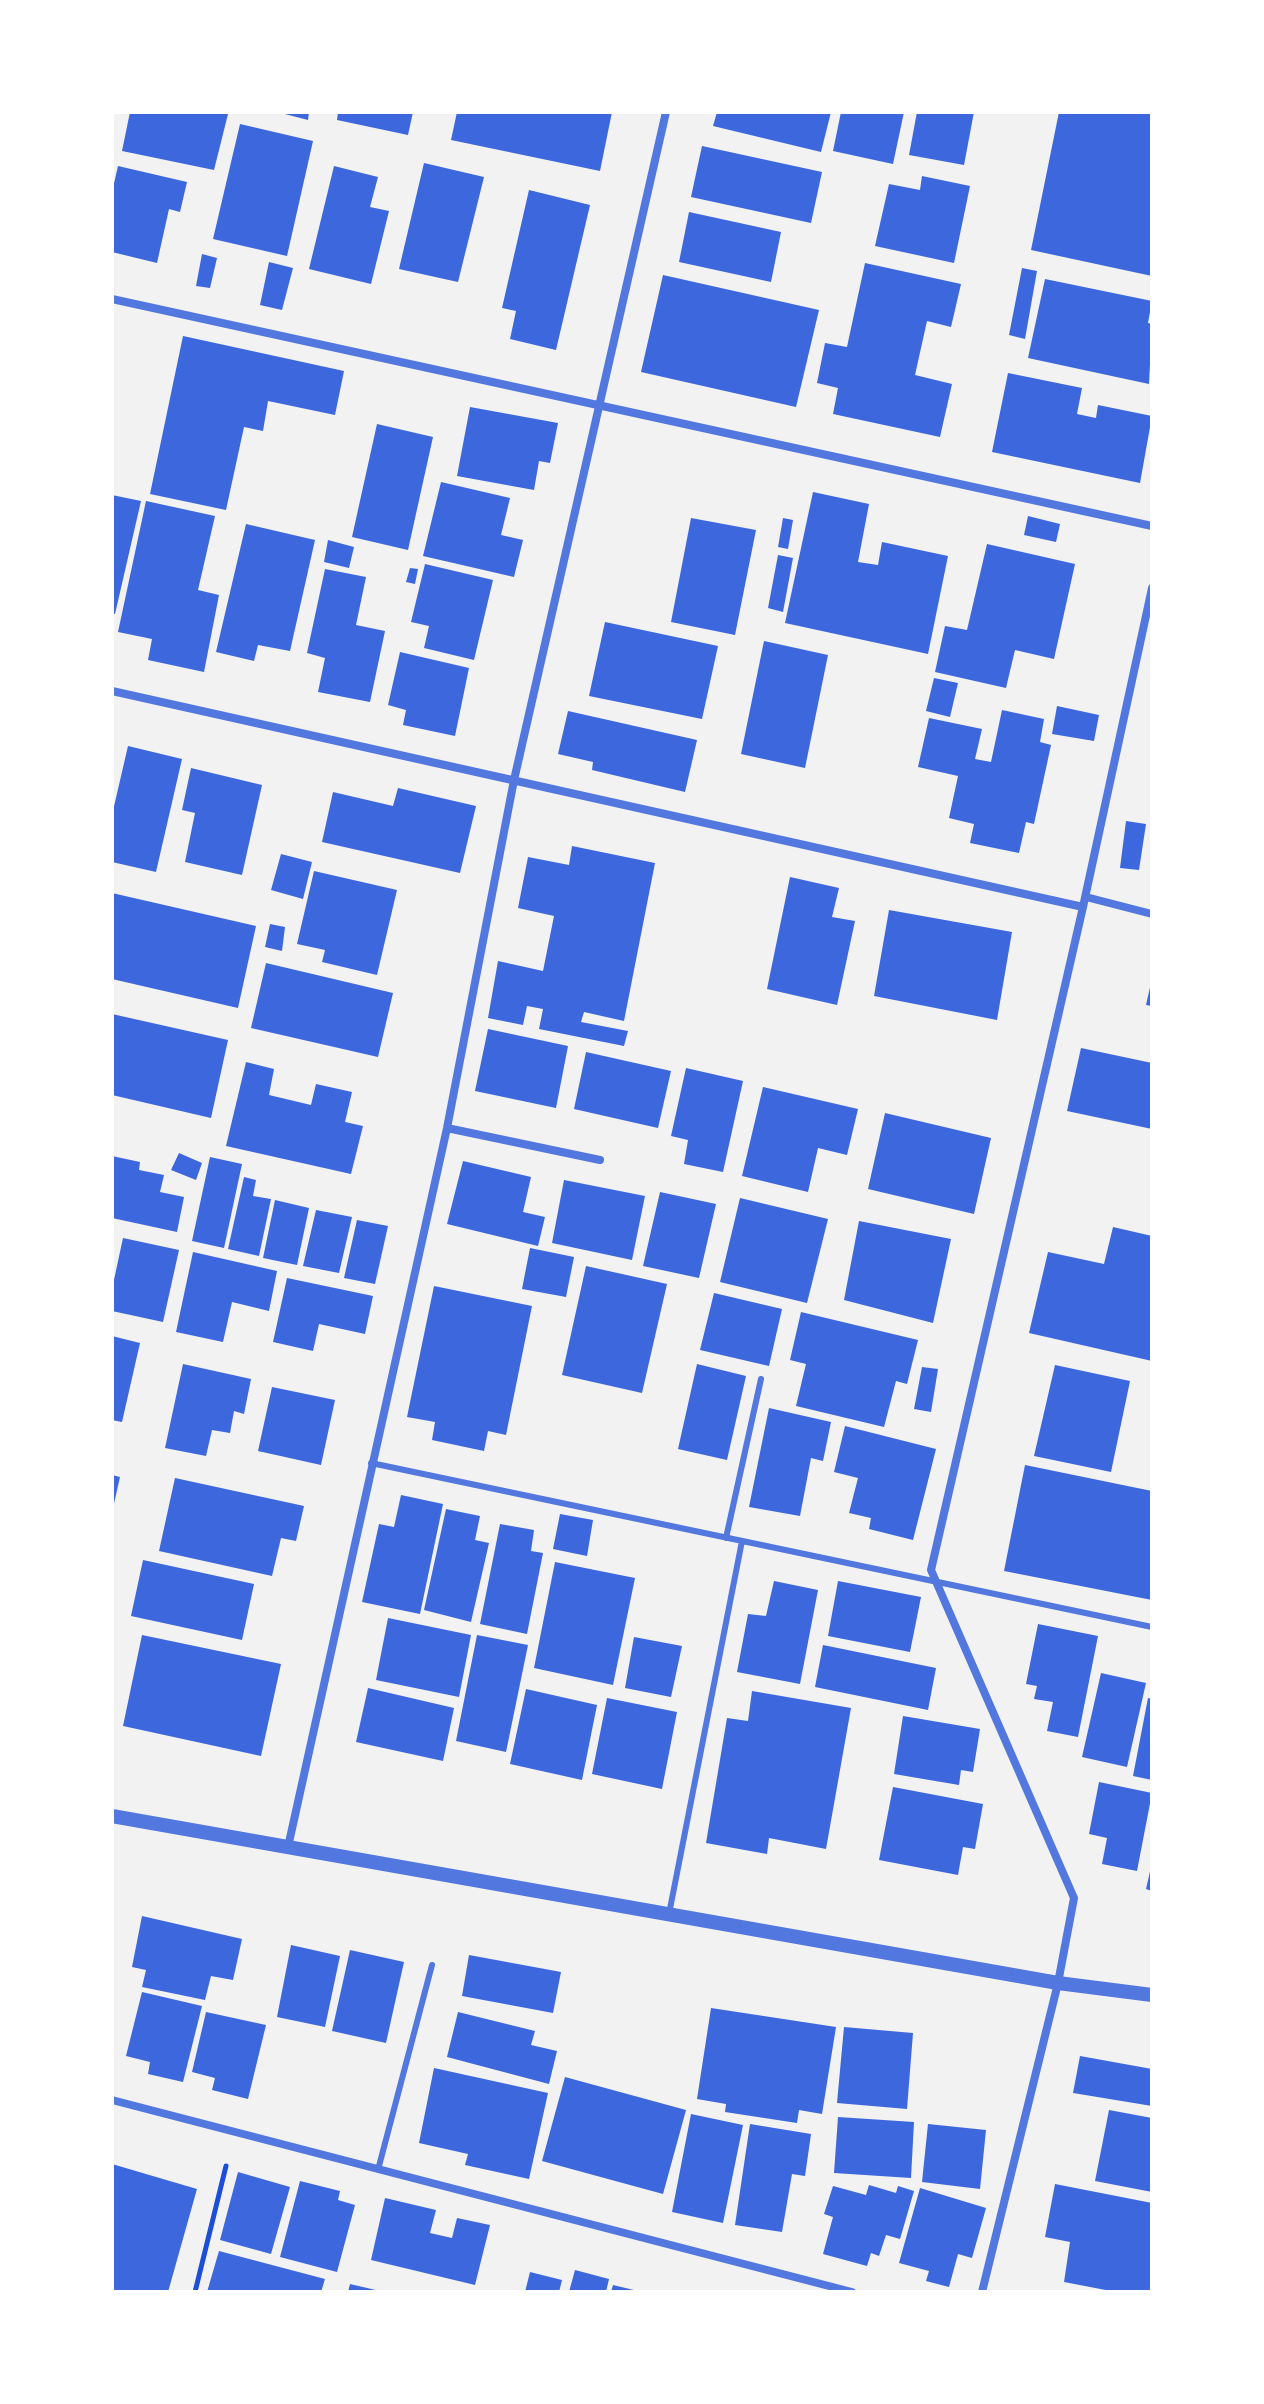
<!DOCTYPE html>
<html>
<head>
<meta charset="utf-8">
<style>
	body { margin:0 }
	#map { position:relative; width:1264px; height:2404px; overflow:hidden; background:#f2f2f2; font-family:Figtree,sans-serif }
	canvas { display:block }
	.frame { position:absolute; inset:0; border:114px solid #fff; pointer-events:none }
</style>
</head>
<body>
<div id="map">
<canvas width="1264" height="2404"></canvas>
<div class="frame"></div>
</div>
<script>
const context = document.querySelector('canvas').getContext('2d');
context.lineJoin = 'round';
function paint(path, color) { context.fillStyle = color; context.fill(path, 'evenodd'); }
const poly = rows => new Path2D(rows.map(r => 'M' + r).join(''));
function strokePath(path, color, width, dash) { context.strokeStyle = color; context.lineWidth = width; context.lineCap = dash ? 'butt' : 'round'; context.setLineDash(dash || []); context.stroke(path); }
const building = poly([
	[130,112,228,114,214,170,122,151],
	[277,112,309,112,308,120],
	[338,112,413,112,408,135,337,120],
	[457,112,612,112,600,171,451,140],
	[717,112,831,112,821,152,713,126],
	[841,112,904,112,893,164,833,151],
	[917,112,974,112,964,165,909,155],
	[1059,112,1152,112,1152,276,1031,250],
	[240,124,313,141,287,256,213,239],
	[702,146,822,172,811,223,691,197],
	[424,163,484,177,458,282,399,269],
	[118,166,187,182,180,212,169,209,157,263,112,252,112,192],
	[334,166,378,177,370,207,389,211,371,284,309,269],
	[922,176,970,186,954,263,875,246,889,184,920,190],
	[529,190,590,205,556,350,510,339,516,311,502,308],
	[689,212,781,232,771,282,679,262],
	[202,254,217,258,210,288,196,286],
	[269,262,293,268,282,310,260,305],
	[865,263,961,284,951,327,927,321,915,375,952,384,940,437,833,414,838,388,817,383,825,343,847,347],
	[1022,268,1037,271,1025,339,1009,335],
	[663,275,819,310,796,407,641,372],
	[1045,279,1152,301,1148,323,1152,324,1149,384,1028,358],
	[183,336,344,371,335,415,268,401,263,431,244,427,226,510,150,494],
	[1008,373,1082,388,1077,414,1096,418,1098,405,1152,416,1140,483,992,452],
	[470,407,558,423,550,463,539,461,534,490,457,476],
	[377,424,433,437,408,550,352,537],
	[441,482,510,498,501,535,523,540,514,577,423,556],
	[813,492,869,504,858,562,878,565,882,542,948,556,928,654,785,623],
	[112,495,141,501,115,614,112,613],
	[146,501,215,516,198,590,219,595,204,672,148,660,152,639,118,632],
	[1028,516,1060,524,1056,542,1024,535],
	[691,518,756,530,735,635,671,622],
	[783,518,793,520,788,549,778,547],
	[246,524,315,540,290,651,258,645,254,661,216,652],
	[328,540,354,547,349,568,324,562],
	[987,544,1075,564,1054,659,1015,650,1006,688,935,672,945,626,967,630],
	[778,555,793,558,783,612,768,608],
	[425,564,493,580,474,660,424,648,429,626,411,622],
	[410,568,418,569,415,584,406,582],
	[325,569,366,577,356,625,385,631,370,702,318,692,325,658,307,653],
	[605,622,718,646,702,719,589,696],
	[764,641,828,655,805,768,741,754],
	[400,652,469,668,455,736,403,725,406,710,388,705],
	[934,678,958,683,950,717,926,711],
	[1057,706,1099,715,1094,741,1052,734],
	[1002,710,1044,719,1040,742,1051,745,1034,824,1026,822,1019,853,970,843,974,824,949,818,958,776,918,767,929,718,982,729,975,759,991,762],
	[568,711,697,740,685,792,592,770,593,762,558,754],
	[128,746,182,759,156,872,112,862,112,815],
	[191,768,262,785,242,875,185,862,195,813,182,810],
	[398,788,476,806,460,873,322,842,333,792,393,806],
	[1126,821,1146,824,1139,870,1120,868],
	[572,846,655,863,624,1021,584,1012,581,1022,628,1031,624,1046,539,1029,543,1009,527,1006,523,1025,488,1018,498,961,543,971,554,916,518,908,528,857,569,865],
	[281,854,312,862,303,899,271,890],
	[314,871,397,890,377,975,322,962,325,950,297,944],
	[790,877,839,888,832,917,855,921,837,1005,767,989],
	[112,893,256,926,238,1008,112,979],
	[889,910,1012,932,997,1020,874,996],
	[270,924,285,927,282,951,265,947],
	[266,963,393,993,378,1057,251,1028],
	[1151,983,1152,983,1152,1006,1146,1005],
	[112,1014,228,1040,211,1118,112,1095],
	[488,1029,568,1046,556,1108,475,1091],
	[1081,1048,1152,1063,1152,1129,1067,1111],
	[586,1052,671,1071,658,1128,574,1109],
	[246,1062,274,1069,269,1095,311,1105,316,1084,352,1092,345,1122,363,1126,351,1174,226,1146],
	[686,1068,743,1081,723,1172,684,1164,688,1140,671,1136],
	[763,1087,858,1109,847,1155,818,1148,808,1192,742,1176],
	[885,1113,991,1138,974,1214,868,1189],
	[179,1153,202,1163,196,1180,171,1170],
	[112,1156,140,1162,139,1170,164,1175,160,1192,184,1197,177,1232,112,1218],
	[210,1157,242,1164,224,1248,192,1241],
	[463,1161,531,1177,523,1212,545,1217,538,1246,447,1224],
	[244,1177,256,1180,253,1196,271,1199,259,1256,228,1249],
	[564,1180,645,1196,632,1260,552,1243],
	[660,1192,716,1204,699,1278,643,1266],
	[740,1198,828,1219,807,1303,720,1282],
	[275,1200,309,1208,297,1265,263,1258],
	[316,1210,352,1217,339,1273,303,1266],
	[357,1220,388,1226,375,1284,344,1278],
	[859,1221,951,1239,933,1323,844,1300],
	[1113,1227,1152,1236,1152,1361,1029,1333,1048,1252,1104,1264],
	[123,1238,179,1250,163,1322,112,1311,112,1289],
	[530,1248,574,1257,566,1297,522,1289],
	[193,1252,277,1271,269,1311,232,1302,223,1342,176,1332],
	[586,1266,667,1284,642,1393,562,1375],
	[287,1278,373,1296,365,1334,319,1324,313,1351,273,1342],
	[434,1286,532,1306,506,1435,488,1431,484,1451,432,1440,435,1422,407,1417],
	[714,1293,782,1309,769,1366,700,1350],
	[801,1312,918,1340,907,1384,896,1381,884,1427,796,1406,806,1364,790,1360],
	[112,1336,140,1343,122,1422,112,1420],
	[183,1364,251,1379,244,1414,234,1411,230,1433,212,1430,206,1456,165,1448],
	[697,1364,746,1376,727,1460,678,1449],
	[1055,1365,1130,1381,1111,1472,1034,1456],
	[922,1367,938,1369,931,1412,914,1409],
	[272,1387,335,1400,321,1465,258,1451],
	[769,1408,831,1422,823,1461,811,1458,800,1516,749,1507],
	[845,1426,936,1449,913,1540,869,1529,871,1518,849,1513,858,1478,834,1472],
	[1025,1465,1152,1491,1152,1600,1004,1571],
	[112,1475,120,1477,113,1508,112,1508],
	[175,1478,304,1506,296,1541,281,1538,272,1576,159,1551],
	[401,1495,443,1504,420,1614,362,1602,379,1524,394,1527],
	[446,1509,480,1516,475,1540,489,1543,471,1622,424,1610],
	[560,1514,593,1520,587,1556,553,1549],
	[500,1524,534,1530,531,1551,543,1553,527,1634,480,1624],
	[143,1560,254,1584,242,1640,131,1616],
	[555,1562,635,1578,613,1685,534,1668],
	[774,1581,818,1590,800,1684,737,1672,748,1614,766,1616],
	[838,1581,921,1597,910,1652,828,1636],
	[388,1618,471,1635,459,1697,376,1680],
	[1038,1624,1098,1636,1078,1737,1047,1731,1053,1702,1034,1699,1037,1686,1026,1684],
	[142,1635,281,1664,261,1756,123,1726],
	[477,1635,528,1645,506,1752,456,1741],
	[634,1637,682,1646,671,1697,625,1688],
	[823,1645,936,1668,928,1710,815,1687],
	[1101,1673,1146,1683,1127,1767,1082,1757],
	[368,1688,454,1708,443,1761,356,1742],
	[526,1689,597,1705,582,1780,510,1764],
	[752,1691,851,1708,826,1849,769,1838,767,1854,706,1843,727,1718,748,1721],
	[607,1698,677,1712,662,1789,592,1774],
	[1148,1698,1152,1699,1152,1780,1133,1776],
	[903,1716,980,1729,973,1772,961,1770,959,1785,894,1774],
	[1099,1782,1152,1793,1137,1871,1102,1864,1107,1838,1089,1834],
	[893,1787,983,1804,975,1849,963,1847,958,1875,879,1860],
	[1151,1867,1152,1867,1152,1891,1146,1889],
	[142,1916,242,1939,233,1980,211,1976,205,2000,142,1987,146,1970,132,1967],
	[291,1945,340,1956,325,2027,277,2017],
	[350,1950,404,1962,386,2043,332,2031],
	[469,1955,561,1972,553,2013,462,1996],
	[142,1992,202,2006,183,2082,148,2074,150,2062,126,2056],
	[711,2008,836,2027,822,2114,799,2110,797,2123,725,2112,726,2104,697,2099],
	[206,2012,266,2025,248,2099,212,2090,215,2078,192,2072],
	[458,2012,535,2031,531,2045,557,2051,549,2084,447,2057],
	[844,2027,913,2033,907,2109,837,2103],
	[1080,2056,1152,2069,1152,2106,1073,2093],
	[434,2068,548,2093,529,2179,465,2165,468,2154,419,2143],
	[565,2077,686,2110,663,2194,542,2161],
	[1109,2110,1152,2118,1152,2192,1095,2181],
	[691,2114,743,2125,723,2223,672,2212],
	[838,2117,914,2122,911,2178,834,2173],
	[750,2124,811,2134,805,2176,792,2174,782,2232,735,2225],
	[928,2124,986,2130,980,2189,922,2182],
	[112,2164,197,2189,168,2292,112,2292],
	[238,2172,290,2187,271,2254,220,2240],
	[300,2181,340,2191,338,2200,355,2205,337,2272,280,2257],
	[1055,2184,1152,2203,1152,2292,1116,2292,1064,2282,1070,2242,1045,2237],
	[869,2185,896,2193,898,2186,914,2191,900,2239,886,2235,879,2256,871,2253,867,2266,823,2254,833,2217,824,2214,833,2186,866,2195],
	[920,2188,986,2208,972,2258,958,2254,949,2287,926,2281,929,2271,899,2263],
	[385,2198,436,2210,430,2233,452,2238,457,2218,490,2225,475,2285,371,2260],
	[219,2251,325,2279,321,2292,207,2292],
	[575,2270,609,2279,606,2292,569,2292],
	[530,2272,562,2280,559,2292,525,2292],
	[350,2284,380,2291,379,2292,348,2292],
	[613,2285,638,2291,638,2292,611,2292]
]);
const path = poly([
	[195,2292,226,2166]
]);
const service = poly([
	[371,1463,1152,1627],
	[726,1538,761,1379],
	[669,1914,742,1541],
	[379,2166,432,1965]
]);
const minor = poly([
	[112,299,1152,526],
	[112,691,1083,907],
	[1086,897,1152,914],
	[447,1128,600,1160],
	[288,1847,447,1128,514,780,666,112],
	[112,2100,852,2292],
	[982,2292,1058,1983,1074,1898,931,1570,1083,907,1152,588]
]);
const tertiary = poly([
	[112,1816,1058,1983,1152,1995]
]);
paint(building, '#3d67dc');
strokePath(path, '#1d4ed8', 5);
strokePath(service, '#5277de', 6);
strokePath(minor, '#5277de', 8);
strokePath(tertiary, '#5277de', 14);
</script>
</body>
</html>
